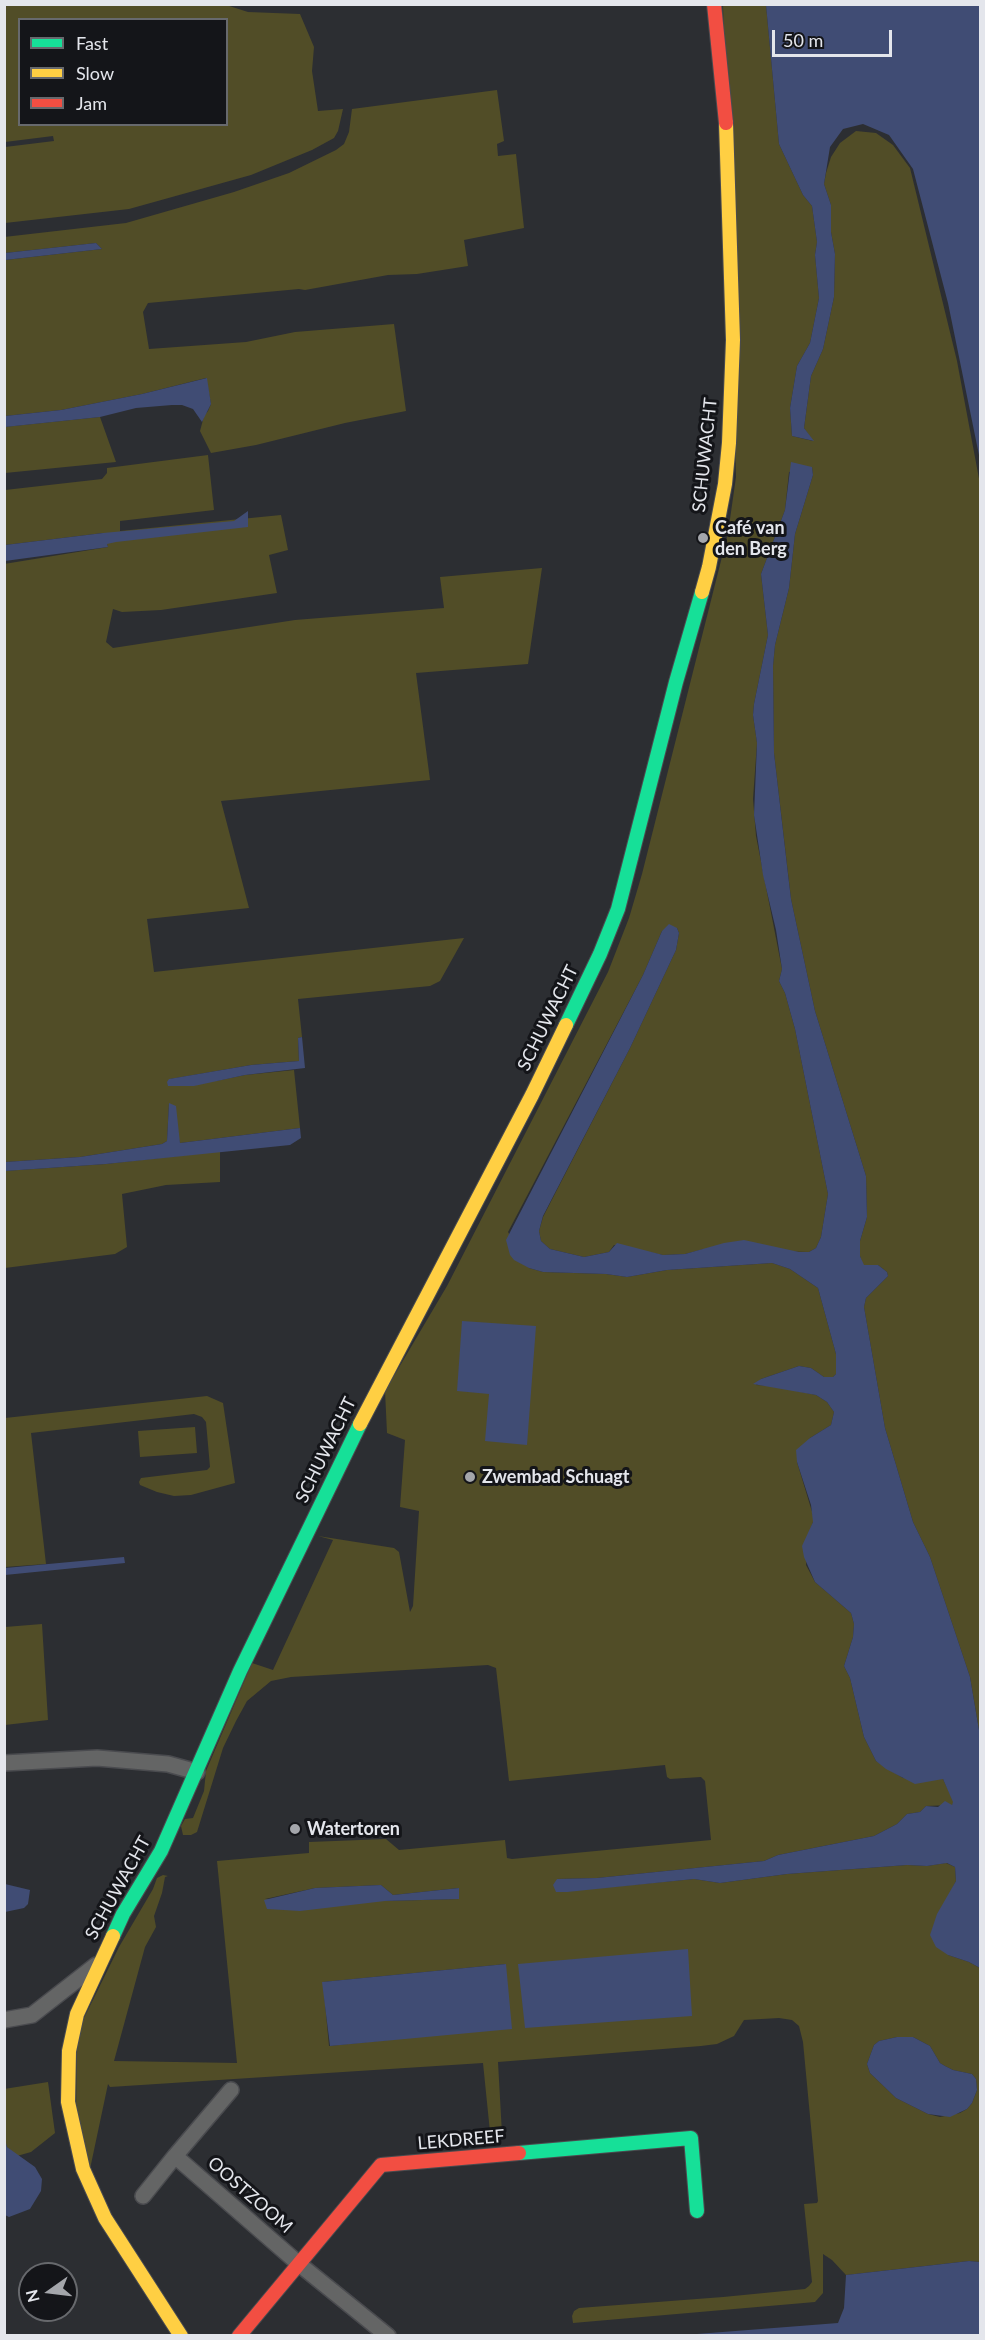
<!DOCTYPE html>
<html>
<head>
<meta charset="utf-8">
<style>
	body { margin:0 }
	#map { position:relative; width:985px; height:2340px; overflow:hidden; background:#2c2e32; font-family:Lato,sans-serif }
	canvas { display:block }
	.frame { position:absolute; inset:0; border:6px solid #e4e6ec; pointer-events:none }
	.legend { position:absolute; left:18px; top:18px; width:210px; height:108px; box-sizing:border-box; background:#141519; border:2px solid #67696d; margin:0; padding:8px 10px; list-style:none; font-size:18px; color:#e4e6ec }
	.legend li { display:flex; align-items:center; gap:12px; height:30px }
	.legend b { width:30px; border:2px solid #67696d }
	.north { position:absolute; left:18px; top:2262px; width:60px; height:60px; box-sizing:border-box; background:#141519; border:2px solid #67696d; border-radius:50%; rotate:256deg; font-size:16px; font-weight:700; line-height:24px; text-align:center; color:#e4e6ec }
	.north::after { content:''; display:block; margin:auto; width:21px; height:27px; background:#a4a6ab; clip-path:polygon(50% 0,100% 100%,50% 72%,0 100%) }
	.scale { position:absolute; left:772px; top:30px; width:120px; height:27px; box-sizing:border-box; border:3px solid #e4e6ec; border-top:0; padding-left:8px; font-size:18px; line-height:21px; white-space:nowrap; color:#e4e6ec; -webkit-text-stroke:4px #141519; paint-order:stroke }
</style>
</head>
<body>
<div id="map">
<canvas width="985" height="2340"></canvas>
<div class="frame"></div>
<ul class="legend">
<li><b style="height:8px;background:#16e098"></b>Fast</li>
<li><b style="height:8px;background:#ffcf43"></b>Slow</li>
<li><b style="height:8px;background:#f24e42"></b>Jam</li>
</ul>
<div class="north">N</div>
<div class="scale">50 m</div>
</div>
<script>
const context = document.querySelector('canvas').getContext('2d');
context.lineJoin = 'round';
function paint(path, color) { context.fillStyle = color; context.fill(path, 'evenodd'); }
const poly = rows => new Path2D(rows.map(r => 'M' + r).join(''));
function strokePath(path, color, width, dash) { context.strokeStyle = color; context.lineWidth = width; context.lineCap = dash ? 'butt' : 'round'; context.setLineDash(dash || []); context.stroke(path); }
function write(font, color, halo, rows, align = 'center') {
  context.font = font + ' Lato,sans-serif'; context.lineWidth = 6; context.setLineDash([]); context.textBaseline = 'middle'; context.strokeStyle = halo; context.fillStyle = color; for (const [text, x, y, turn = 0] of rows) {
    context.save(); context.translate(x, y); context.rotate((+turn || 0) * Math.PI / 180); context.textAlign = isNaN(turn) ? turn : align; if (halo) context.strokeText(text, 0, 0); context.fillText(text, 0, 0); context.restore();
  }
}
const green = poly([
	[223,4,248,12,300,14,314,47,312,71,318,111,343,109,338,131,334,138,312,150,251,175,129,209,5,223,5,147,54,141,53,136,5,142,4,5],
	[20,20,226,20,226,124,20,124],
	[723,5,766,5,779,144,803,195,812,206,817,242,815,255,819,298,810,343,797,366,790,408,792,436,813,441,804,428,811,376,823,349,834,297,835,254,831,232,831,205,824,184,826,173,831,157,840,143,856,131,876,133,893,145,910,168,957,361,980,484,980,1736,970,1677,930,1557,913,1522,885,1428,864,1307,866,1298,888,1276,887,1272,878,1265,863,1265,860,1256,860,1241,867,1217,866,1176,815,1011,791,899,774,753,773,666,775,645,789,588,795,534,813,475,812,467,789,472,785,510,761,574,768,635,754,704,753,715,757,743,753,799,756,836,782,969,779,981,785,993,795,1029,828,1194,821,1237,816,1248,809,1252,704,1249,685,1254,663,1255,614,1245,609,1252,584,1257,550,1249,541,1241,539,1231,543,1217,630,1048,676,950,679,933,677,928,662,931,643,975,508,1232,529,1268,543,1272,606,1274,627,1277,667,1270,772,1263,790,1269,818,1288,836,1354,836,1374,833,1377,824,1377,811,1368,799,1366,761,1379,756,1385,774,1386,816,1395,827,1402,834,1412,831,1425,810,1438,797,1462,813,1515,813,1522,809,1533,806,1565,815,1582,851,1613,854,1624,853,1637,844,1666,850,1678,864,1737,876,1761,903,1778,943,1779,954,1802,952,1805,926,1806,920,1812,907,1814,897,1824,874,1836,778,1855,764,1861,597,1878,557,1879,556,1892,694,1879,720,1883,787,1874,907,1865,927,1866,946,1863,955,1867,956,1881,948,1897,948,1955,969,1962,980,1968,980,2262,969,2261,846,2275,832,2260,823,2254,823,2293,815,2302,573,2323,572,2316,574,2311,579,2308,723,2297,805,2289,809,2286,812,2282,804,2204,817,2203,818,2201,803,2042,799,2026,792,2020,779,2018,744,2020,734,2036,717,2044,701,2046,498,2062,502,2134,490,2132,483,2063,110,2087,108,2084,90,2169,76,2112,77,2050,82,2022,119,1947,153,1889,157,1878,163,1875,168,1876,165,1877,162,1893,154,1916,156,1927,145,1947,114,2061,237,2063,217,1861,309,1853,309,1842,386,1839,399,1850,505,1840,507,1858,512,1859,711,1840,705,1781,701,1777,670,1779,667,1777,665,1765,509,1781,496,1668,488,1665,291,1677,271,1681,247,1701,236,1721,223,1748,197,1832,191,1835,183,1835,181,1826,185,1819,193,1818,204,1791,206,1771,252,1663,273,1670,333,1540,318,1536,394,1548,399,1552,410,1612,413,1606,419,1511,400,1507,405,1440,387,1433,385,1391,447,1286,608,972,629,918,642,874,728,533,736,477],
	[381,1885,393,1895,459,1888,459,1899,385,1901,265,1899,315,1888],
	[506,1964,415,2037,329,2046,323,1982],
	[897,2037,913,2037,930,2046,940,2063,945,2066,953,2070,972,2074,976,2079,977,2090,972,2103,967,2109,960,2113,940,2117,928,2114,896,2098,870,2073,867,2064,874,2045,879,2041],
	[497,90,504,141,497,144,498,156,516,154,524,228,464,240,468,266,417,274,388,275,305,290,299,289,148,303,143,312,149,349,246,342,295,332,394,324,406,411,345,423,256,445,211,453,200,431,204,416,208,411,211,404,206,378,142,394,61,410,5,416,5,260,102,249,96,243,5,253,4,237,126,223,234,192,289,173,336,150,344,144,349,132,352,109],
	[100,417,116,462,5,473,4,427],
	[208,455,214,510,120,521,120,531,281,515,288,550,269,555,277,593,161,610,122,612,113,609,106,642,113,648,295,620,444,608,440,577,542,568,528,664,416,673,430,780,221,801,249,908,147,919,154,972,464,938,440,981,430,986,298,999,302,1037,298,1038,299,1061,251,1065,170,1079,216,1081,245,1075,294,1070,300,1128,180,1143,169,1103,167,1141,162,1144,80,1157,5,1162,4,564,108,547,103,533,5,545,5,490,102,479,107,473,107,468],
	[220,1151,220,1182,166,1185,122,1194,127,1247,115,1254,5,1268,4,1171,106,1164],
	[207,1396,223,1403,235,1483,191,1495,174,1496,157,1492,140,1485,139,1482,141,1478,207,1470,210,1467,206,1422,202,1417,194,1414,31,1433,46,1564,5,1567,5,1418],
	[195,1427,197,1453,140,1457,138,1431],
	[42,1624,48,1720,5,1725,5,1627],
	[48,2082,55,2133,31,2152,17,2156,7,2147,4,2139,4,2089]
]);
const water = poly([
	[800,4,980,5,980,460,948,303,913,169,889,135,863,124,843,129,830,147,824,184,831,205,831,232,835,254,834,297,823,349,811,376,804,428,814,441,792,436,790,408,797,366,810,343,819,298,815,255,817,242,812,206,803,195,779,144,766,5],
	[96,243,102,249,5,260,5,253],
	[207,378,211,404,202,422,193,409,182,405,172,405,136,408,100,417,5,427,5,416,61,410,142,394],
	[791,462,812,467,813,475,795,534,789,588,775,645,773,666,774,753,788,874,791,899,815,1011,866,1176,867,1217,860,1241,860,1256,864,1265,878,1265,887,1272,888,1276,866,1298,864,1307,885,1428,913,1522,930,1557,970,1677,980,1736,980,1968,969,1962,948,1955,936,1947,930,1935,937,1914,956,1881,955,1867,947,1863,927,1866,907,1865,787,1874,720,1883,694,1879,567,1892,556,1892,553,1885,557,1879,597,1878,764,1861,778,1855,874,1836,897,1824,907,1814,920,1812,926,1806,938,1807,945,1801,952,1805,953,1802,943,1779,915,1784,886,1769,876,1761,864,1737,850,1678,844,1666,853,1637,854,1624,851,1613,815,1582,804,1557,802,1546,813,1522,811,1505,797,1462,796,1450,810,1438,831,1425,834,1412,827,1402,816,1395,753,1384,761,1379,799,1366,811,1368,824,1377,833,1377,836,1374,836,1354,818,1288,790,1269,772,1263,667,1270,627,1277,606,1274,543,1272,529,1268,514,1260,510,1255,506,1240,643,975,662,931,669,924,677,928,679,933,676,950,630,1048,543,1216,539,1231,541,1241,550,1249,584,1257,609,1252,617,1243,663,1255,685,1254,724,1243,744,1240,799,1252,809,1252,816,1248,821,1237,828,1194,795,1029,785,993,779,981,782,969,776,930,763,875,754,815,757,743,753,715,754,704,768,635,761,574,785,510],
	[248,511,248,527,116,542,107,544,108,547,5,561,5,545,103,533,234,521],
	[302,1037,305,1068,245,1075,194,1086,168,1086,167,1082,169,1079,251,1065,299,1061,298,1038],
	[169,1103,176,1106,180,1143,300,1128,301,1138,290,1145,106,1164,5,1171,5,1162,80,1157,162,1144,167,1141],
	[462,1321,536,1326,527,1445,485,1441,489,1394,457,1391],
	[124,1557,125,1563,5,1575,5,1568],
	[5,1884,30,1890,28,1904,24,1908,5,1912],
	[381,1885,393,1895,459,1888,459,1899,385,1901,300,1911,267,1909,264,1900,315,1888],
	[688,1949,692,2016,525,2028,518,1964],
	[506,1964,512,2029,330,2046,322,1982],
	[897,2037,913,2037,930,2046,940,2063,945,2066,953,2070,972,2074,976,2079,977,2090,972,2103,967,2109,950,2117,928,2114,896,2098,870,2073,867,2064,874,2045,879,2041],
	[5,2139,7,2147,35,2167,42,2179,41,2191,30,2209,9,2217,5,2215],
	[969,2261,980,2262,980,2335,684,2335,838,2323,844,2308,846,2275]
]);
const street = poly([
	[4,1763,97,1758,168,1764,197,1772],
	[4,2020,32,2015,96,1965],
	[231,2090,175,2156,299,2264,388,2336],
	[143,2196,175,2156]
]);
const fast = poly([
	[566,1025,600,954,618,909,676,682,702,592],
	[113,1936,123,1914,161,1851,240,1671,360,1424],
	[519,2153,691,2138,697,2211]
]);
const slow = poly([
	[702,592,709,567,725,484,729,443,733,340,726,123],
	[360,1424,532,1095,566,1025],
	[113,1936,77,2014,69,2051,68,2102,83,2169,105,2218,181,2336]
]);
const jam = poly([
	[714,4,726,123],
	[239,2336,381,2165,519,2153]
]);
const markers = [
	[703,538,6,"#a4a6ab"],
	[470,1477,6,"#a4a6ab"],
	[295,1829,6,"#a4a6ab"]
];
const streetNames = [
	["SCHUWACHT",705,455,-84],
	["SCHUWACHT",548,1018,-64],
	["SCHUWACHT",326,1450,-64],
	["SCHUWACHT",118,1888,-61],
	["LEKDREEF",461,2140,-5],
	["OOSTZOOM",250,2195,41]
];
const poiNames = [
	["Café van",715,528],
	["den Berg",715,549],
	["Zwembad Schuagt",482,1477],
	["Watertoren",307,1829]
];
paint(green, '#514d27');
paint(water, '#404c74');
strokePath(street, '#4a4b4f', 18);
strokePath(fast, '#4a4b4f', 16);
strokePath(slow, '#4a4b4f', 16);
strokePath(jam, '#4a4b4f', 16);
strokePath(street, '#646565', 15);
strokePath(fast, '#16e098', 14);
strokePath(slow, '#ffcf43', 14);
strokePath(jam, '#f24e42', 14);
for (const [x, y, r, color] of markers) { const dot = new Path2D(); dot.arc(x, y, r, 0, 2 * Math.PI); context.fillStyle = color; context.fill(dot); strokePath(dot, '#141519', 2); }
write('18px', '#e4e6ec', '#141519', streetNames);
write('bold 18px', '#e4e6ec', '#141519', poiNames, 'left');
</script>
</body>
</html>
